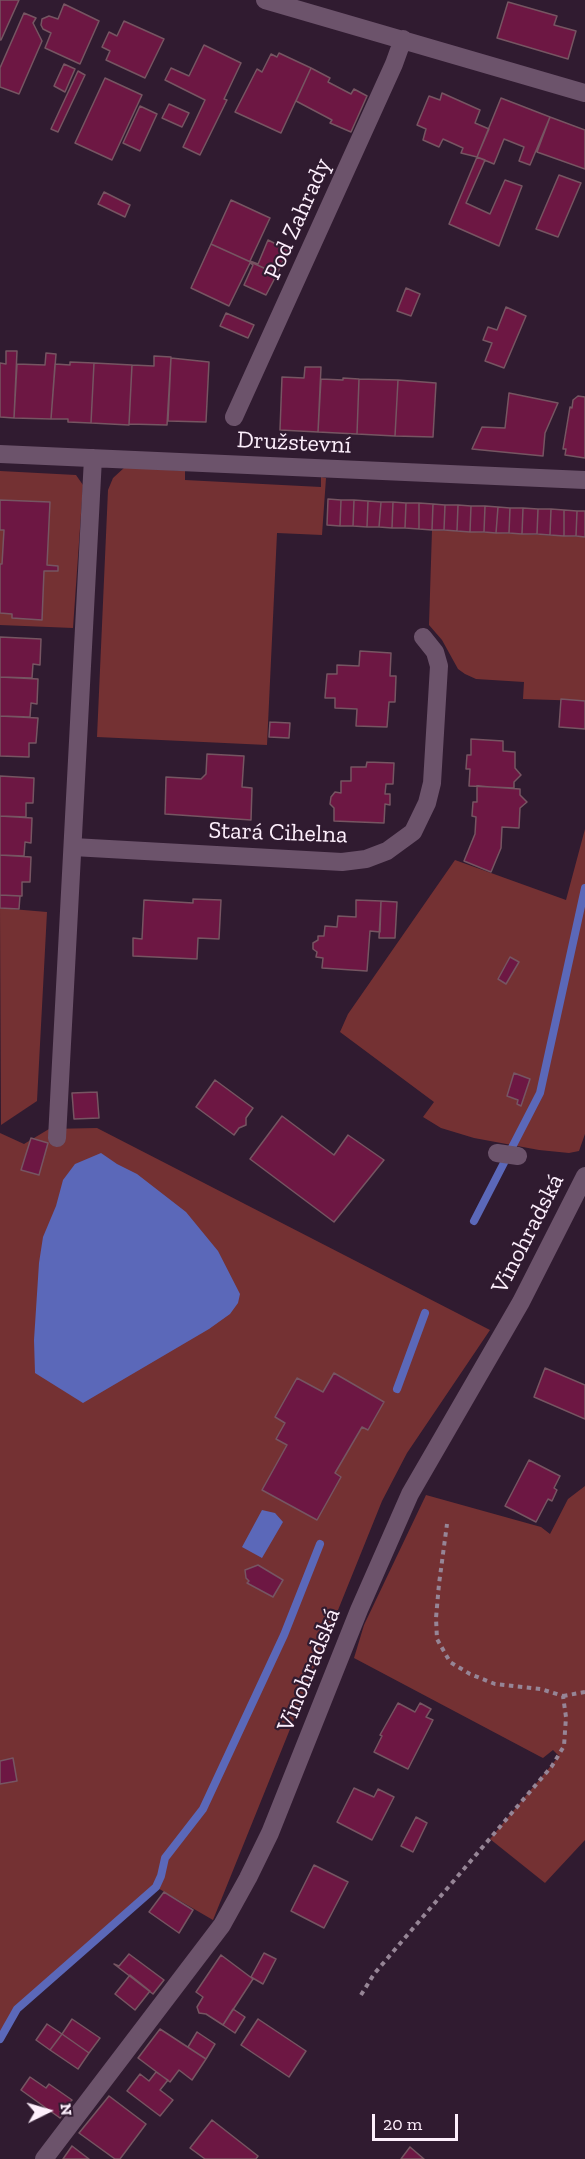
<!DOCTYPE html>
<html>
<head>
<meta charset="utf-8">
<style>
	body { margin:0 }
	#map { position:relative; width:585px; height:2159px; overflow:hidden; background:#301b30; font-family:"Zilla Slab",serif }
	canvas { display:block }
	.north { position:absolute; left:18px; top:2081px; width:60px; height:60px; -webkit-text-stroke:4px #301b30; paint-order:stroke; rotate:85deg; font-size:16px; font-weight:700; line-height:24px; text-align:center; color:#fdeffc }
	.north::after { content:''; display:block; margin:auto; width:21px; height:27px; background:#fdeffc; clip-path:polygon(50% 0,100% 100%,50% 72%,0 100%) }
	.scale { position:absolute; left:372px; top:2114px; width:86px; height:27px; box-sizing:border-box; border:3px solid #fdeffc; border-top:0; padding-left:8px; font-size:18px; line-height:21px; white-space:nowrap; color:#fdeffc; -webkit-text-stroke:4px #301b30; paint-order:stroke }
</style>
</head>
<body>
<div id="map">
<canvas width="585" height="2159"></canvas>
<div class="north">N</div>
<div class="scale">20 m</div>
</div>
<script>
const context = document.querySelector('canvas').getContext('2d');
context.lineJoin = 'round';
function paint(path, color) { context.fillStyle = color; context.fill(path, 'evenodd'); }
const poly = rows => new Path2D(rows.map(r => 'M' + r).join(''));
function strokePath(path, color, width, dash) { context.strokeStyle = color; context.lineWidth = width; context.lineCap = dash ? 'butt' : 'round'; context.setLineDash(dash || []); context.stroke(path); }
function write(font, color, halo, rows, align = 'center') {
  context.font = font + ' "Zilla Slab",serif'; context.lineWidth = 4.5; context.setLineDash([]); context.textBaseline = 'middle'; context.strokeStyle = halo; context.fillStyle = color; for (const [text, x, y, turn = 0] of rows) {
    context.save(); context.translate(x, y); context.rotate((+turn || 0) * Math.PI / 180); context.textAlign = isNaN(turn) ? turn : align; if (halo) context.strokeText(text, 0, 0); context.fillText(text, 0, 0); context.restore();
  }
}
const green = poly([
	[125,467,185,471,185,480,321,487,321,477,326,478,322,535,277,533,267,745,97,737,108,490,113,478],
	[0,471,76,475,83,485,73,628,0,625],
	[432,530,585,537,585,701,523,699,524,682,476,679,465,674,458,669,442,640,429,625],
	[585,829,585,1134,579,1151,569,1153,539,1150,474,1138,441,1128,423,1117,434,1102,340,1032,348,1014,455,860,566,900],
	[0,908,47,912,37,1101,1,1125],
	[97,1128,490,1330,407,1453,382,1501,213,1920,156,1887,17,2009,0,2038,0,1133,24,1144,49,1129],
	[585,1486,585,1840,545,1883,490,1839,559,1756,553,1750,543,1758,539,1756,354,1658,364,1625,426,1495,541,1527,550,1534,568,1499]
]);
const water = poly([
	[101,1153,117,1164,137,1174,186,1212,218,1251,240,1294,238,1303,230,1314,209,1329,83,1403,35,1373,34,1340,39,1263,43,1237,56,1206,63,1180,75,1164],
	[262,1510,275,1513,283,1522,262,1558,242,1547]
]);
const stream = poly([
	[474,1221,540,1093,585,888],
	[397,1389,425,1313],
	[0,2039,17,2009,156,1887,161,1876,165,1858,203,1809,284,1635,320,1544]
]);
const building = poly([
	[0,0,19,0,1,40,0,40,0,0],
	[508,2,557,16,554,25,576,31,568,59,497,38,508,2],
	[64,4,99,21,80,64,45,48,51,33,43,29,41,25,42,19,49,16,58,19,64,4],
	[24,13,36,18,33,23,42,41,19,94,0,87,0,68,24,13],
	[124,21,164,39,145,78,106,60,110,51,102,47,109,32,117,36,124,21],
	[204,45,241,63,224,99,227,100,200,155,183,147,205,100,165,80,171,68,189,76,204,45],
	[279,53,311,68,281,133,235,112,257,69,262,72,271,54,277,57,279,53],
	[64,64,75,69,65,92,54,86,64,64],
	[311,68,330,78,328,82,351,94,354,89,367,96,351,132,330,123,332,120,296,101,311,68],
	[78,71,85,75,58,132,51,129,78,71],
	[105,78,142,95,112,160,75,143,105,78],
	[442,93,480,110,475,123,489,129,477,157,461,153,463,148,443,139,439,147,423,140,426,129,417,125,429,96,440,100,442,93],
	[501,98,550,117,530,165,519,161,524,147,504,139,494,164,477,157,501,98],
	[169,104,189,113,182,127,162,118,169,104],
	[140,106,157,114,140,151,123,143,140,106],
	[550,117,585,130,585,169,537,152,550,117],
	[477,157,485,160,466,203,490,214,505,180,522,186,499,246,449,224,477,157],
	[559,175,581,183,558,237,536,229,559,175],
	[104,192,130,205,125,217,98,204,104,192],
	[231,200,270,218,250,261,258,264,268,240,288,250,277,274,211,244,231,200],
	[211,244,277,274,266,295,244,285,253,265,250,263,229,306,191,288,211,244],
	[406,288,420,294,411,316,397,311,406,288],
	[506,307,526,316,504,368,485,361,492,343,483,340,488,327,497,330,506,307],
	[226,313,254,325,248,338,220,326,226,313],
	[6,351,17,351,14,418,0,417,0,363,6,364,6,351],
	[46,353,56,354,51,419,14,418,17,364,45,365,46,353],
	[154,356,171,357,167,425,129,424,132,365,154,366,154,356],
	[171,358,209,362,206,422,168,421,171,358],
	[70,362,94,363,91,423,68,422,68,419,51,419,55,364,70,365,70,362],
	[94,363,132,365,129,425,91,423,94,363],
	[305,367,321,367,318,432,280,430,282,377,304,378,305,367],
	[343,378,359,379,357,434,318,432,321,379,343,380,343,378],
	[359,379,398,380,395,436,357,434,359,379],
	[398,380,436,383,433,437,395,436,398,380],
	[509,393,558,403,545,433,543,456,472,449,482,427,505,428,509,393],
	[578,396,585,397,585,458,565,455,566,449,563,449,570,407,572,408,573,400,578,396],
	[328,499,341,500,340,526,327,525,328,499],
	[0,500,50,502,47,565,58,566,58,571,44,571,42,620,12,618,12,614,0,613,0,564,2,564,4,530,0,530,0,500],
	[341,500,354,500,353,526,340,526,341,500],
	[354,500,368,501,367,527,353,526,354,500],
	[368,501,381,502,379,527,367,527,368,501],
	[381,502,393,502,392,528,379,527,381,502],
	[393,502,406,503,405,528,392,528,393,502],
	[406,503,419,503,419,529,405,528,406,503],
	[419,503,433,504,432,530,419,529,419,503],
	[433,504,445,505,444,530,432,530,433,504],
	[445,505,458,505,457,531,444,530,445,505],
	[458,505,471,506,470,532,457,531,458,505],
	[471,506,485,506,484,532,470,532,471,506],
	[485,506,498,507,496,533,484,532,485,506],
	[498,507,510,508,509,533,496,533,498,507],
	[510,508,523,508,522,534,509,533,510,508],
	[523,508,538,509,537,534,522,534,523,508],
	[538,509,551,509,550,535,537,534,538,509],
	[551,509,564,510,564,536,550,535,551,509],
	[564,510,577,511,576,536,564,536,564,510],
	[577,511,585,511,585,537,576,536,577,511],
	[0,637,41,639,40,665,33,664,32,678,0,677,0,637],
	[360,651,391,653,390,676,396,676,395,702,389,702,387,727,356,726,357,709,335,708,335,698,325,698,327,674,337,674,337,665,359,666,360,651],
	[0,677,38,679,37,704,31,703,30,717,0,716,0,677],
	[561,699,585,701,585,729,559,727,561,699],
	[0,716,38,718,36,743,29,743,29,757,0,756,0,716],
	[270,722,290,723,289,738,269,737,270,722],
	[471,739,503,741,503,751,515,752,515,768,521,775,514,782,514,788,469,786,470,769,466,769,467,755,471,755,471,739],
	[207,754,244,756,242,787,252,788,251,820,165,814,166,777,201,779,206,774,207,754],
	[367,762,394,763,393,784,386,784,385,794,390,794,390,805,385,804,384,823,334,821,334,808,330,804,331,797,335,792,341,793,341,781,351,781,351,767,366,767,367,762],
	[0,776,34,778,33,803,26,803,26,817,0,816,0,776],
	[477,786,520,789,520,795,527,802,520,808,519,828,502,827,501,848,491,872,464,861,475,834,476,817,472,816,473,802,477,802,477,786],
	[0,816,32,818,31,843,25,842,24,856,0,855,0,816],
	[0,855,31,857,30,882,22,882,22,896,0,895,0,855],
	[0,895,20,896,19,909,0,908,0,895],
	[193,899,221,900,219,939,198,938,197,959,133,956,133,938,142,939,144,900,193,903,193,899],
	[356,900,381,901,380,932,370,931,367,971,322,968,323,958,316,957,317,952,313,949,313,943,318,940,318,936,324,936,325,926,337,927,338,916,356,917,356,900],
	[381,901,397,902,395,938,379,938,381,901],
	[510,957,519,962,506,984,498,979,510,957],
	[514,1073,530,1079,521,1106,517,1104,518,1100,507,1096,514,1073],
	[215,1080,253,1108,246,1118,246,1125,239,1128,234,1135,196,1107,215,1080],
	[97,1092,99,1118,74,1119,72,1093,97,1092],
	[282,1116,334,1155,348,1135,384,1160,334,1222,250,1159,282,1116],
	[31,1138,48,1143,39,1175,21,1170,31,1138],
	[545,1368,585,1385,585,1419,534,1397,545,1368],
	[334,1373,384,1402,368,1430,362,1427,335,1473,341,1477,317,1520,262,1490,287,1445,276,1439,285,1423,275,1417,297,1378,323,1392,334,1373],
	[529,1460,560,1476,554,1488,557,1490,552,1501,548,1499,536,1522,505,1506,529,1460],
	[258,1565,283,1580,273,1597,247,1583,249,1581,246,1578,245,1570,258,1565],
	[398,1703,415,1712,420,1703,431,1709,426,1717,433,1720,408,1769,374,1752,382,1736,380,1735,398,1703],
	[13,1758,17,1781,0,1784,0,1761,13,1758],
	[354,1788,374,1797,378,1789,394,1797,372,1840,337,1822,354,1788],
	[416,1817,427,1823,413,1852,401,1846,416,1817],
	[314,1865,348,1882,324,1928,291,1911,314,1865],
	[164,1892,193,1910,179,1933,149,1912,164,1892],
	[264,1953,276,1959,263,1984,251,1977,264,1953],
	[129,1954,164,1980,153,1994,114,1964,119,1966,129,1954],
	[221,1955,253,1979,223,2025,206,2014,199,2013,197,2007,203,1997,196,1992,221,1955],
	[130,1975,150,1991,135,2010,115,1994,130,1975],
	[233,2009,245,2017,235,2033,223,2025,233,2009],
	[72,2019,100,2038,89,2053,62,2034,72,2019],
	[258,2019,306,2051,289,2077,241,2045,258,2019],
	[47,2024,62,2034,50,2050,36,2040,47,2024],
	[160,2029,206,2059,192,2080,179,2070,170,2082,138,2058,160,2029],
	[197,2032,215,2044,206,2059,188,2047,197,2032],
	[62,2034,89,2053,78,2069,50,2050,62,2034],
	[156,2072,168,2080,160,2090,173,2100,160,2116,127,2091,140,2074,149,2081,156,2072],
	[30,2077,46,2088,49,2084,72,2100,60,2118,21,2090,30,2077],
	[109,2096,146,2124,120,2159,115,2159,79,2133,109,2096],
	[212,2120,258,2156,256,2159,205,2159,190,2148,212,2120],
	[72,2146,89,2159,63,2159,72,2146],
	[410,2147,424,2159,401,2159,410,2147]
]);
const path = poly([
	[563,1696,585,1692],
	[361,1995,374,1974,552,1766,564,1746,566,1717,563,1696,541,1689,495,1684,470,1674,450,1662,437,1639,436,1618,439,1584,447,1524]
]);
const minor = poly([
	[265,0,585,93],
	[234,417,394,64,403,39],
	[0,454,585,480],
	[73,847,342,862,366,859,387,851,413,832,427,803,432,783,439,666,435,652,423,637],
	[57,1138,93,458],
	[497,1153,518,1156],
	[44,2159,222,1925,248,1878,270,1833,359,1610,410,1494,521,1302,585,1176]
]);
const streetNames = [
	["Pod Zahrady",298,219,-66],
	["Družstevní",294,443,3],
	["Stará Cihelna",278,833,2],
	["Vinohradská",528,1234,-63],
	["Vinohradská",309,1670,-68]
];
paint(green, '#743133');
paint(water, '#5b68b9');
strokePath(stream, '#5b68b9', 8);
paint(building, '#6d1743');
strokePath(building, '#765562', 1.5);
strokePath(path, '#968596', 4, [4.5, 4.5]);
strokePath(minor, '#6c536b', 18);
write('24px', '#fdeffc', '#301b30', streetNames);
</script>
</body>
</html>
